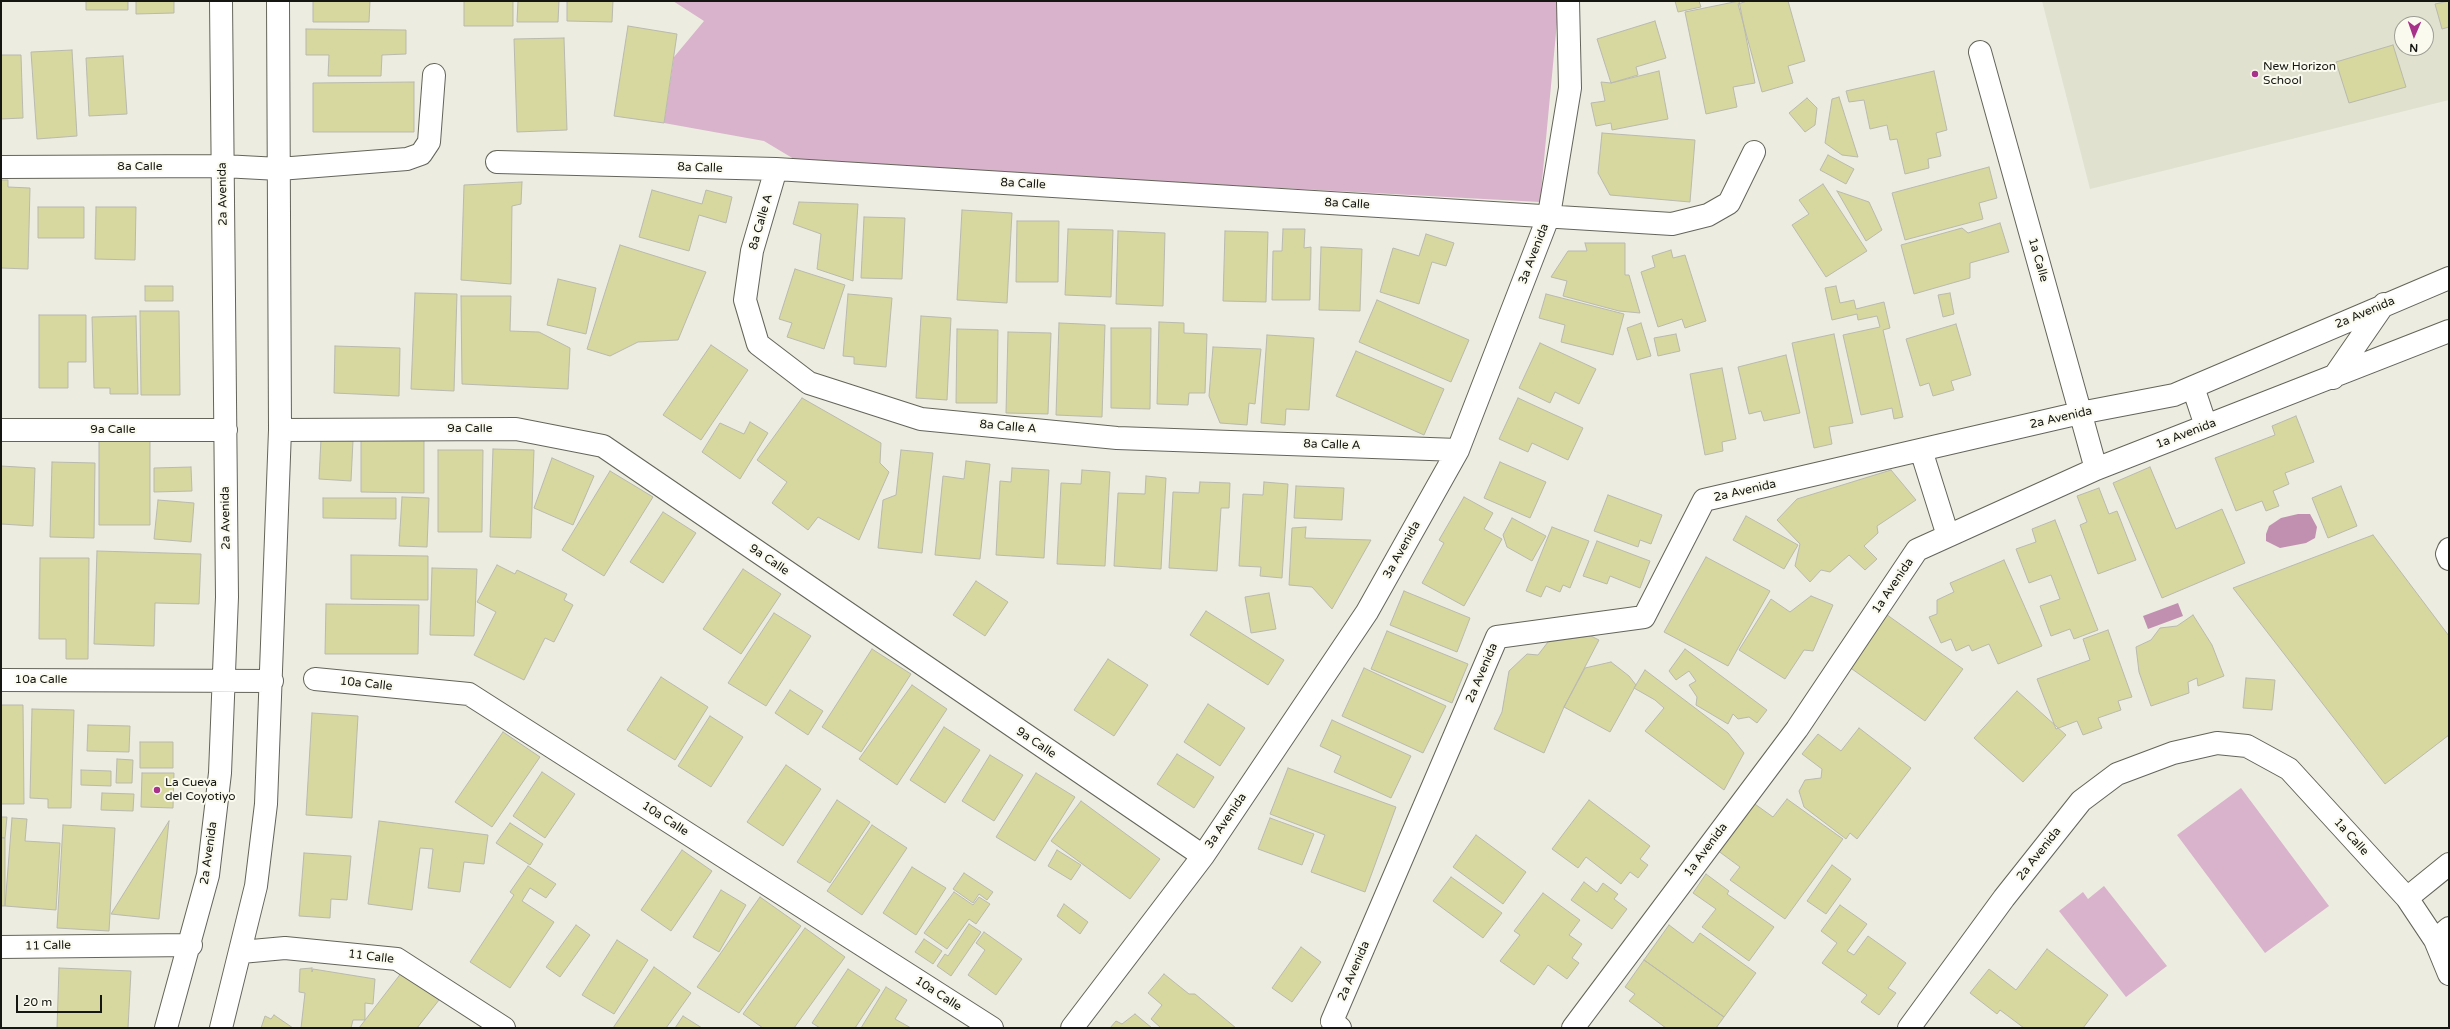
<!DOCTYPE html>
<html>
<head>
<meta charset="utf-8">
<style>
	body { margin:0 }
	#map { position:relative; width:2450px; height:1029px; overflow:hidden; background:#ecece1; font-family:"Varela Round",sans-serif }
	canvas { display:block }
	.frame { position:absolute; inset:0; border:2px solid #151511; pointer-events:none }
	.north { position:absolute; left:2394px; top:16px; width:40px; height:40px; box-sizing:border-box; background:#fafaee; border:1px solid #9e9e96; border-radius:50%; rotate:182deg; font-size:11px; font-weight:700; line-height:16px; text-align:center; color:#151511 }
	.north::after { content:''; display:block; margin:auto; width:14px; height:18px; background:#a8328a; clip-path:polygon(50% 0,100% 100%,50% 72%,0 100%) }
	.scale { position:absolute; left:16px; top:995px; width:86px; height:18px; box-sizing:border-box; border:2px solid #151511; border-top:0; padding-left:5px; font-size:12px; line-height:14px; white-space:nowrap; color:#151511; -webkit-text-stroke:3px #fafaee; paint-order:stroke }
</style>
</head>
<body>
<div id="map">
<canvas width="2450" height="1029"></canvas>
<div class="frame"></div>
<div class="north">N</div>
<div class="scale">20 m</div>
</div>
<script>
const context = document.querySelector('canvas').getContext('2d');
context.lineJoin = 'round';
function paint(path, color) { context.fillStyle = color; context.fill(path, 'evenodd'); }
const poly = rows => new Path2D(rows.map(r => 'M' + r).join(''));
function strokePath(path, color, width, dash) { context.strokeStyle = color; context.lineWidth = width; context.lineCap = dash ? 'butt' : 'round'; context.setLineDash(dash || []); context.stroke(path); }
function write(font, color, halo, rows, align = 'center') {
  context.font = font + ' "Varela Round",sans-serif'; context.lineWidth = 4; context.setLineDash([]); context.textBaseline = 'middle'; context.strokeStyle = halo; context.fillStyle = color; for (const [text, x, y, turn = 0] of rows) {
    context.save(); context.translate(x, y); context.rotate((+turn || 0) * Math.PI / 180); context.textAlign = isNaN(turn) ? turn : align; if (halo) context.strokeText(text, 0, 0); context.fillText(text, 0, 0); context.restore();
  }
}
const built = poly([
	[2042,1,2449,1,2449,100,2090,189],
	[2402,24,2426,24,2426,48,2402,48]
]);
const green = poly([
	[673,1,1559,1,1540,202,799,162,764,141,664,123,674,57,704,21],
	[2241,788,2329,906,2265,953,2177,835],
	[2104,886,2167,966,2126,997,2059,911,2083,892,2088,899]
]);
const water = poly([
	[2298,514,2310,514,2317,527,2315,538,2306,543,2280,548,2266,541,2266,534,2269,526,2281,518],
	[2178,603,2183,616,2148,629,2143,616]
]);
const building = poly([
	[86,1,128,1,128,10,86,10,86,1],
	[136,1,174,1,174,13,136,14,136,1],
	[313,1,370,1,369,22,313,22,313,1],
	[464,1,513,1,513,26,464,26,464,1],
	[518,1,559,1,558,22,517,22,518,1],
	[567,1,613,1,612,22,567,21,567,1],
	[1675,1,1699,1,1701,7,1678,12,1675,1],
	[1739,1,1755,83,1733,87,1737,107,1706,114,1685,12,1739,1],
	[1747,1,1788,1,1805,61,1788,66,1793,83,1762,92,1738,4,1747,1],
	[2449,1,2449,27,2442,29,2435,4,2449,1],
	[1655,21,1666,58,1636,67,1638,75,1611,83,1597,39,1655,21],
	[628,26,677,34,664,123,614,116,628,26],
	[306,29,406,30,406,54,382,55,381,76,328,76,329,55,306,55,306,29],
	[564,38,567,130,517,132,514,39,564,38],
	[2393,45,2406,87,2349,103,2336,62,2393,45],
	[72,50,77,136,37,139,31,52,72,50],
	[1,55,21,55,23,118,1,119,1,55],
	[123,56,127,114,89,116,86,58,123,56],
	[1659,71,1668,119,1612,130,1611,123,1596,126,1591,103,1605,101,1601,82,1611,83,1659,71],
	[1934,71,1947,130,1936,133,1941,156,1928,159,1929,168,1905,174,1897,139,1890,140,1887,125,1870,129,1864,100,1849,102,1846,91,1934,71],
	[414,82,414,132,313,132,313,83,414,82],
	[1839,97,1858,157,1842,155,1825,143,1832,99,1839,97],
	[1807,98,1817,108,1815,125,1805,132,1789,113,1807,98],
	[1602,133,1695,140,1690,202,1610,195,1598,173,1602,133],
	[1828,155,1854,169,1846,184,1820,170,1828,155],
	[1989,167,1997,198,1979,203,1983,219,1905,240,1892,193,1989,167],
	[1,180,8,180,8,187,30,188,28,269,1,268,1,180],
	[522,182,521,204,512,206,511,284,461,280,464,185,522,182],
	[1823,184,1867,251,1826,277,1792,225,1809,214,1799,200,1823,184],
	[652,190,702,204,706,190,732,197,726,223,699,215,689,251,639,237,652,190],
	[1837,191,1869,202,1882,230,1866,241,1837,191],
	[799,202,858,204,853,281,817,269,821,234,793,224,799,202],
	[38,207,84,207,84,238,38,238,38,207],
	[96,207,136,207,135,260,95,259,96,207],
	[962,210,1012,213,1007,303,957,300,962,210],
	[864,217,905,218,902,279,861,278,864,217],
	[1017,221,1059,221,1058,282,1016,282,1017,221],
	[2000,223,2009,252,1970,263,1970,278,1914,294,1901,245,1962,228,1968,233,2000,223],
	[1068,229,1113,230,1111,297,1065,295,1068,229],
	[1283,229,1305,229,1304,248,1311,247,1310,300,1272,300,1273,251,1282,251,1283,229],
	[1118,231,1165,233,1163,306,1116,304,1118,231],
	[1225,231,1268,232,1266,302,1223,301,1225,231],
	[1426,234,1454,243,1446,266,1432,262,1419,304,1380,292,1393,248,1419,256,1426,234],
	[1585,243,1625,243,1625,275,1629,275,1640,313,1619,311,1563,296,1567,281,1551,277,1568,251,1587,251,1585,243],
	[620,245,706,272,678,340,638,342,610,356,587,349,620,245],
	[1321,247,1362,249,1360,311,1319,310,1321,247],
	[1671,250,1673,258,1685,255,1706,321,1685,328,1682,319,1658,327,1641,272,1655,267,1652,256,1671,250],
	[795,269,845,285,824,349,787,337,792,323,779,319,795,269],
	[558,279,596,288,586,334,547,325,558,279],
	[145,286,173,286,173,301,145,301,145,286],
	[1836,286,1840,303,1854,300,1856,309,1884,302,1890,328,1883,330,1903,417,1894,419,1892,408,1861,415,1843,335,1880,327,1877,316,1858,320,1857,314,1832,320,1825,288,1836,286],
	[415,293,457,294,454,391,411,389,415,293],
	[1950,293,1954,314,1943,317,1938,295,1950,293],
	[848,294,892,298,886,367,854,364,854,357,843,356,848,294],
	[1546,294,1624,314,1613,355,1561,342,1565,325,1539,318,1546,294],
	[461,296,511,296,510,331,539,332,570,348,568,389,462,384,461,296],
	[1377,300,1469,340,1451,382,1359,342,1377,300],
	[140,311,179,311,180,395,141,395,140,311],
	[39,315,86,315,86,362,68,362,68,388,39,388,39,315],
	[136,316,138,394,110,394,110,388,94,388,92,317,136,316],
	[921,316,951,318,947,400,916,398,921,316],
	[1159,322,1184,323,1184,333,1207,334,1205,393,1189,393,1188,405,1157,404,1159,322],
	[1059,323,1105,325,1102,417,1056,415,1059,323],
	[1641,323,1651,356,1637,360,1627,328,1641,323],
	[1956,324,1971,375,1951,381,1954,390,1933,396,1929,383,1920,386,1906,339,1956,324],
	[1111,328,1151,328,1150,409,1111,408,1111,328],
	[957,329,998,330,997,403,956,403,957,329],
	[1008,332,1051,333,1048,414,1006,413,1008,332],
	[1676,334,1680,351,1658,356,1654,338,1676,334],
	[1834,334,1853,423,1829,427,1832,444,1814,448,1792,343,1834,334],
	[1267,335,1314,338,1309,410,1286,409,1285,425,1261,423,1267,335],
	[1540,343,1596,369,1579,404,1555,392,1550,403,1519,388,1540,343],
	[711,345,748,370,701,440,663,415,711,345],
	[335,346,400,348,399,396,334,393,335,346],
	[1213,347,1261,349,1255,404,1249,403,1247,425,1220,423,1209,396,1213,347],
	[1356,351,1444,389,1424,435,1336,396,1356,351],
	[1786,355,1800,413,1764,421,1761,411,1749,414,1738,367,1786,355],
	[1722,368,1736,439,1722,442,1723,451,1705,455,1690,374,1722,368],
	[802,398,881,443,880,463,889,472,859,540,818,517,808,530,772,503,787,482,757,460,802,398],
	[1518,398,1583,428,1568,460,1532,443,1528,452,1499,439,1518,398],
	[2296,416,2314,462,2285,473,2289,484,2273,491,2279,506,2266,511,2262,501,2236,511,2215,458,2275,435,2272,426,2296,416],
	[750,422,768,433,740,479,702,452,720,423,744,434,750,422],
	[99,437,150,437,150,525,99,525,99,437],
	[361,437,424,437,424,493,361,492,361,437],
	[321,439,353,441,351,481,319,479,321,439],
	[493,449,534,450,531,538,490,537,493,449],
	[438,450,483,450,482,532,438,532,438,450],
	[901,450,933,453,922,553,878,548,883,500,896,495,901,450],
	[552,458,594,476,573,525,534,508,552,458],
	[966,461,990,464,980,559,935,555,943,476,964,479,966,461],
	[52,462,95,463,94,538,50,537,52,462],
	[1500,462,1546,482,1530,518,1484,498,1500,462],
	[1,466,35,468,33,526,1,524,1,466],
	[191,467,192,491,154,492,154,468,191,467],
	[2150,467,2176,529,2222,509,2245,563,2162,598,2113,483,2150,467],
	[1012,468,1049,470,1044,558,996,555,1000,481,1011,482,1012,468],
	[1082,470,1110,472,1105,566,1057,564,1061,483,1081,484,1082,470],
	[1891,470,1916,500,1877,526,1878,533,1864,546,1877,559,1865,570,1849,555,1830,572,1821,570,1810,582,1795,566,1800,544,1777,520,1797,499,1891,470],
	[610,471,653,497,604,576,562,550,610,471],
	[1146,476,1166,478,1161,569,1114,566,1118,493,1145,494,1146,476],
	[1200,482,1230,483,1229,508,1221,508,1217,571,1169,568,1173,492,1199,493,1200,482],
	[1264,482,1288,484,1282,578,1260,576,1261,567,1239,566,1243,494,1263,495,1264,482],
	[1296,486,1344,488,1342,520,1294,518,1296,486],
	[2341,486,2357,526,2328,538,2312,498,2341,486],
	[2099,488,2109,514,2117,511,2136,560,2098,574,2080,525,2087,522,2077,496,2099,488],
	[1608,495,1662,515,1651,544,1640,540,1638,547,1594,531,1608,495],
	[402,497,429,498,427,547,399,546,402,497],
	[1464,497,1493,513,1484,529,1502,539,1464,606,1422,583,1444,543,1439,540,1464,497],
	[323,498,396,498,396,519,323,518,323,498],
	[158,500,194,503,191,542,154,539,158,500],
	[663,512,696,533,663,583,630,562,663,512],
	[1746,516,1798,545,1784,569,1733,540,1746,516],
	[1512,518,1546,536,1532,561,1507,547,1503,535,1512,518],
	[2055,520,2098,630,2074,639,2070,629,2051,636,2040,606,2060,599,2051,575,2029,583,2016,549,2036,542,2032,529,2055,520],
	[1306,527,1305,538,1371,540,1332,609,1312,587,1289,585,1292,528,1306,527],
	[1552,527,1589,541,1570,588,1563,585,1560,592,1546,586,1541,597,1526,591,1552,527],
	[2373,535,2449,636,2449,735,2385,784,2233,588,2373,535],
	[1597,541,1650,561,1640,588,1610,576,1607,584,1583,576,1597,541],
	[97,551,201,554,199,604,155,603,154,646,94,644,97,551],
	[351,555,428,556,428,600,351,599,351,555],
	[1706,557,1770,591,1728,666,1664,632,1706,557],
	[40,558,89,558,88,659,66,659,66,639,39,639,40,558],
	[2004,560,2042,646,1998,664,1989,644,1972,651,1969,645,1956,651,1951,639,1941,643,1929,617,1937,614,1937,600,1954,592,1950,583,2004,560],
	[497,565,515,574,517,570,567,594,564,600,573,605,554,642,545,638,524,680,474,655,496,612,477,602,497,565],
	[432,568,477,569,474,636,430,635,432,568],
	[743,569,781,594,741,654,703,629,743,569],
	[976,581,1008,602,985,636,953,615,976,581],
	[1404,591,1470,618,1457,652,1390,625,1404,591],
	[1269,593,1276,629,1251,633,1245,597,1269,593],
	[1811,596,1833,605,1813,651,1804,650,1785,679,1739,650,1771,599,1790,612,1811,596],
	[326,604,419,605,418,654,325,654,326,604],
	[1206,611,1284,660,1268,685,1190,635,1206,611],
	[1883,612,1963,669,1925,721,1845,664,1883,612],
	[774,613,811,636,766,706,728,683,774,613],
	[2193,615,2212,645,2224,676,2198,686,2197,678,2188,682,2189,693,2151,706,2139,672,2136,647,2151,640,2160,628,2177,626,2193,615],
	[2108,630,2132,697,2118,701,2121,710,2098,718,2102,728,2083,735,2077,721,2056,729,2037,679,2090,660,2083,639,2108,630],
	[1387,631,1468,664,1452,703,1371,669,1387,631],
	[1591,636,1599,640,1564,707,1544,753,1494,729,1502,712,1509,671,1527,654,1538,655,1548,642,1591,636],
	[872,649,911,674,861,752,822,727,872,649],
	[1685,649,1767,710,1757,723,1749,717,1738,719,1733,714,1728,724,1696,705,1697,697,1689,685,1696,681,1689,671,1676,680,1669,671,1685,649],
	[1108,659,1148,685,1114,736,1074,710,1108,659],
	[1611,662,1629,676,1636,685,1610,732,1564,707,1585,668,1611,662],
	[1364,668,1446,706,1423,753,1342,716,1364,668],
	[1645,670,1728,733,1744,753,1724,790,1645,731,1664,708,1655,700,1634,688,1645,670],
	[661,677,708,707,675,760,627,730,661,677],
	[2246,678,2275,680,2272,710,2243,708,2246,678],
	[912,685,947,709,897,785,859,759,912,685],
	[790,690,823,711,808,735,775,713,790,690],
	[2017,691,2066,735,2023,782,1974,738,2017,691],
	[1208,704,1245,728,1220,766,1184,742,1208,704],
	[1,705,23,705,24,804,1,804,1,705],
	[32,709,74,710,71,808,48,808,48,799,30,798,32,709],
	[312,713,358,716,352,818,306,815,312,713],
	[710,716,743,737,711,787,678,766,710,716],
	[1332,720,1411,756,1391,798,1334,772,1341,756,1320,746,1332,720],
	[88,725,130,726,129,752,87,751,88,725],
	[944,727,980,750,945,803,910,780,944,727],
	[1859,728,1911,768,1857,839,1850,833,1846,839,1804,807,1799,791,1805,780,1821,778,1822,769,1802,754,1818,734,1841,751,1859,728],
	[503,732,540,757,492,827,455,802,503,732],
	[140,742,173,742,173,768,140,768,140,742],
	[1177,754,1214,777,1194,808,1157,784,1177,754],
	[990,755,1023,775,994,821,962,801,990,755],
	[117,759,133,760,132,783,116,783,117,759],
	[786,765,821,789,783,846,747,822,786,765],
	[1288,768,1396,807,1365,892,1311,872,1325,835,1270,814,1288,768],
	[81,770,111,771,111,786,81,785,81,770],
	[542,772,575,794,545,838,513,816,542,772],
	[142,773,174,773,173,808,141,807,142,773],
	[1036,773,1075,797,1035,861,996,837,1036,773],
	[102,793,134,794,133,811,101,810,102,793],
	[1787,799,1843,839,1785,919,1730,880,1740,867,1717,850,1752,802,1773,817,1787,799],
	[837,800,870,822,830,883,797,862,837,800],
	[1589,800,1650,846,1640,859,1648,865,1638,878,1630,872,1621,884,1586,857,1578,868,1552,849,1589,800],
	[1081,801,1160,859,1130,899,1051,841,1081,801],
	[1,817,7,817,5,838,1,837,1,817],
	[12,818,27,819,25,841,60,843,56,910,5,906,12,818],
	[1270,818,1314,834,1302,865,1258,849,1270,818],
	[169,821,159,919,111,914,169,821],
	[379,821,488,835,484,864,464,862,460,892,428,888,433,849,420,848,412,910,368,904,379,821],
	[510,823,543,844,530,865,496,843,510,823],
	[63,825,115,828,109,931,57,928,63,825],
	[872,825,907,848,862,915,827,891,872,825],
	[1476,835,1526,872,1503,904,1453,867,1476,835],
	[1,838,5,838,5,906,1,906,1,838],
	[682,850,712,871,671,931,641,910,682,850],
	[1057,850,1081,865,1071,880,1048,866,1057,850],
	[304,853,351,856,347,900,331,899,330,918,299,916,304,853],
	[1832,865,1851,879,1826,914,1807,901,1832,865],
	[528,866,556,884,546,898,530,888,522,901,554,922,510,988,470,962,514,895,510,892,528,866],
	[912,867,946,888,916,935,883,913,912,867],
	[964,873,993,892,987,900,979,894,973,903,953,889,964,873],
	[1706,874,1729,891,1727,894,1774,927,1749,961,1702,927,1716,909,1693,893,1706,874],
	[1451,877,1502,913,1483,938,1433,901,1451,877],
	[1584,882,1597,892,1603,883,1618,894,1614,899,1627,909,1612,929,1571,900,1584,882],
	[721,890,746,905,719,952,693,937,721,890],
	[954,892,973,905,979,897,990,904,976,924,969,919,947,949,924,933,954,892],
	[1543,893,1580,920,1569,935,1582,944,1572,958,1579,963,1567,979,1548,965,1534,985,1500,961,1520,935,1514,931,1543,893],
	[760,897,801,926,739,1013,697,987,760,897],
	[1064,904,1088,922,1080,934,1057,916,1064,904],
	[1840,905,1867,924,1847,951,1854,955,1868,936,1906,963,1888,988,1896,993,1879,1015,1861,1002,1867,995,1822,963,1837,943,1821,931,1840,905],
	[969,924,981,932,951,976,937,966,945,954,948,956,969,924],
	[576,925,590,935,560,977,546,967,576,925],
	[1669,925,1693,943,1700,933,1756,973,1724,1017,1644,960,1669,925],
	[805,928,845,957,794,1028,763,1028,743,1014,805,928],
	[984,932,1022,959,996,995,968,975,985,950,976,943,984,932],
	[924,939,942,951,933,964,915,952,924,939],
	[617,940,648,960,614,1014,582,995,617,940],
	[1301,947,1321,962,1292,1002,1272,988,1301,947],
	[2047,949,2108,995,2083,1028,2024,1028,2000,1010,1997,1014,1970,993,1989,969,2016,990,2047,949],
	[1644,960,1724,1017,1716,1028,1666,1028,1629,1001,1635,994,1625,987,1644,960],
	[654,967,691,993,666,1028,613,1028,654,967],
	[59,968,131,971,128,1028,57,1028,59,968],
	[312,968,312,972,313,969,375,979,373,1004,365,1003,365,1020,353,1020,351,1028,301,1028,305,993,299,992,300,969,312,968],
	[848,969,880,990,855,1028,820,1028,812,1023,848,969],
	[402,972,439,1000,417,1028,359,1028,402,972],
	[1164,974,1189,994,1195,994,1236,1028,1161,1028,1151,1019,1162,1005,1148,993,1164,974],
	[886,987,907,1000,895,1019,911,1028,861,1028,886,987],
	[1135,1014,1152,1028,1110,1028,1116,1021,1122,1024,1135,1014],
	[274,1015,293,1028,261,1028,265,1016,271,1019,274,1015],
	[683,1016,702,1028,675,1028,683,1016]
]);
const minor = poly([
	[1980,52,2096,469],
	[497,162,776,169,1672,224,1708,215,1729,203,1754,152],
	[1,167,223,166,279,169,407,159,421,154,429,142,434,75],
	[776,169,752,251,745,300,758,344,809,383,921,419,1117,438,1458,450],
	[2333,378,2384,304],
	[2193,387,2206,426],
	[1,430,226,430],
	[280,430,516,429,603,446,1203,856],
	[1921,450,1948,536],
	[2449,549,2447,554,2449,559],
	[315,679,469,694,992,1028],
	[1,680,272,681],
	[2407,898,2449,864],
	[2435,940,2449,928],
	[1,947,191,945],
	[241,952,285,948,397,959,504,1028],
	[166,1028,208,875,220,773,227,597,221,1],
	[221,1028,256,886,266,804,280,430,278,1],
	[1072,1028,1203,856,1367,612,1458,450,1549,215,1570,88,1568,1],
	[1340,1028,1332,1021,1497,637,1644,617,1704,500,2080,413,2174,395,2449,278],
	[1573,1028,1797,729,1917,550,2096,469,2449,331],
	[1909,1028,2004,898,2081,801,2117,774,2173,753,2217,743,2247,746,2289,769,2407,898,2435,940,2449,974]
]);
const markers = [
	[2255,74,4,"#a8328a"],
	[157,790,4,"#a8328a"]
];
const poiNames = [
	["New Horizon",2263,67],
	["School",2263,81],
	["La Cueva",165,783],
	["del Coyotiyo",165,797]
];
const streetNames = [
	["8a Calle",140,167],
	["8a Calle",700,168,2],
	["8a Calle",1023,184,3],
	["2a Avenida",223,194,-91],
	["8a Calle",1347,204,3],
	["8a Calle A",761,222,-74],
	["3a Avenida",1534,254,-69],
	["1a Calle",2038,260,74],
	["2a Avenida",2365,313,-23],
	["2a Avenida",2061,418,-13],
	["8a Calle A",1008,427,5],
	["9a Calle",470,429],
	["9a Calle",113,430],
	["1a Avenida",2186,434,-21],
	["8a Calle A",1332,445,2],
	["2a Avenida",1745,491,-13],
	["2a Avenida",226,518,-91],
	["3a Avenida",1402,550,-61],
	["9a Calle",769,560,34],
	["1a Avenida",1893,586,-56],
	["2a Avenida",1482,673,-67],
	["10a Calle",41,680],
	["10a Calle",366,684,6],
	["9a Calle",1036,743,34],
	["10a Calle",665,819,33],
	["3a Avenida",1226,821,-56],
	["1a Calle",2351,837,48],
	["1a Avenida",1706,850,-53],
	["2a Avenida",209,853,-82],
	["2a Avenida",2039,854,-52],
	["11 Calle",48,946,-1],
	["11 Calle",371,957,7],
	["2a Avenida",1354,971,-67],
	["10a Calle",938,994,33]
];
paint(built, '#e1e1cf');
paint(green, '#d9b2cb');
paint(water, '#c190b0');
paint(building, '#d7d7a0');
strokePath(building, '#b9b9ae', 1);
strokePath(minor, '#64645a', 24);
strokePath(minor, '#fff', 22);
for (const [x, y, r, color] of markers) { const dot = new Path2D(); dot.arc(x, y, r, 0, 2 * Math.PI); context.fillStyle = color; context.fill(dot); strokePath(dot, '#fafaee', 1.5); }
write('12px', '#151511', '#fafaee', poiNames, 'left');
write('12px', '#151511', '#fafaee', streetNames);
</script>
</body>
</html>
